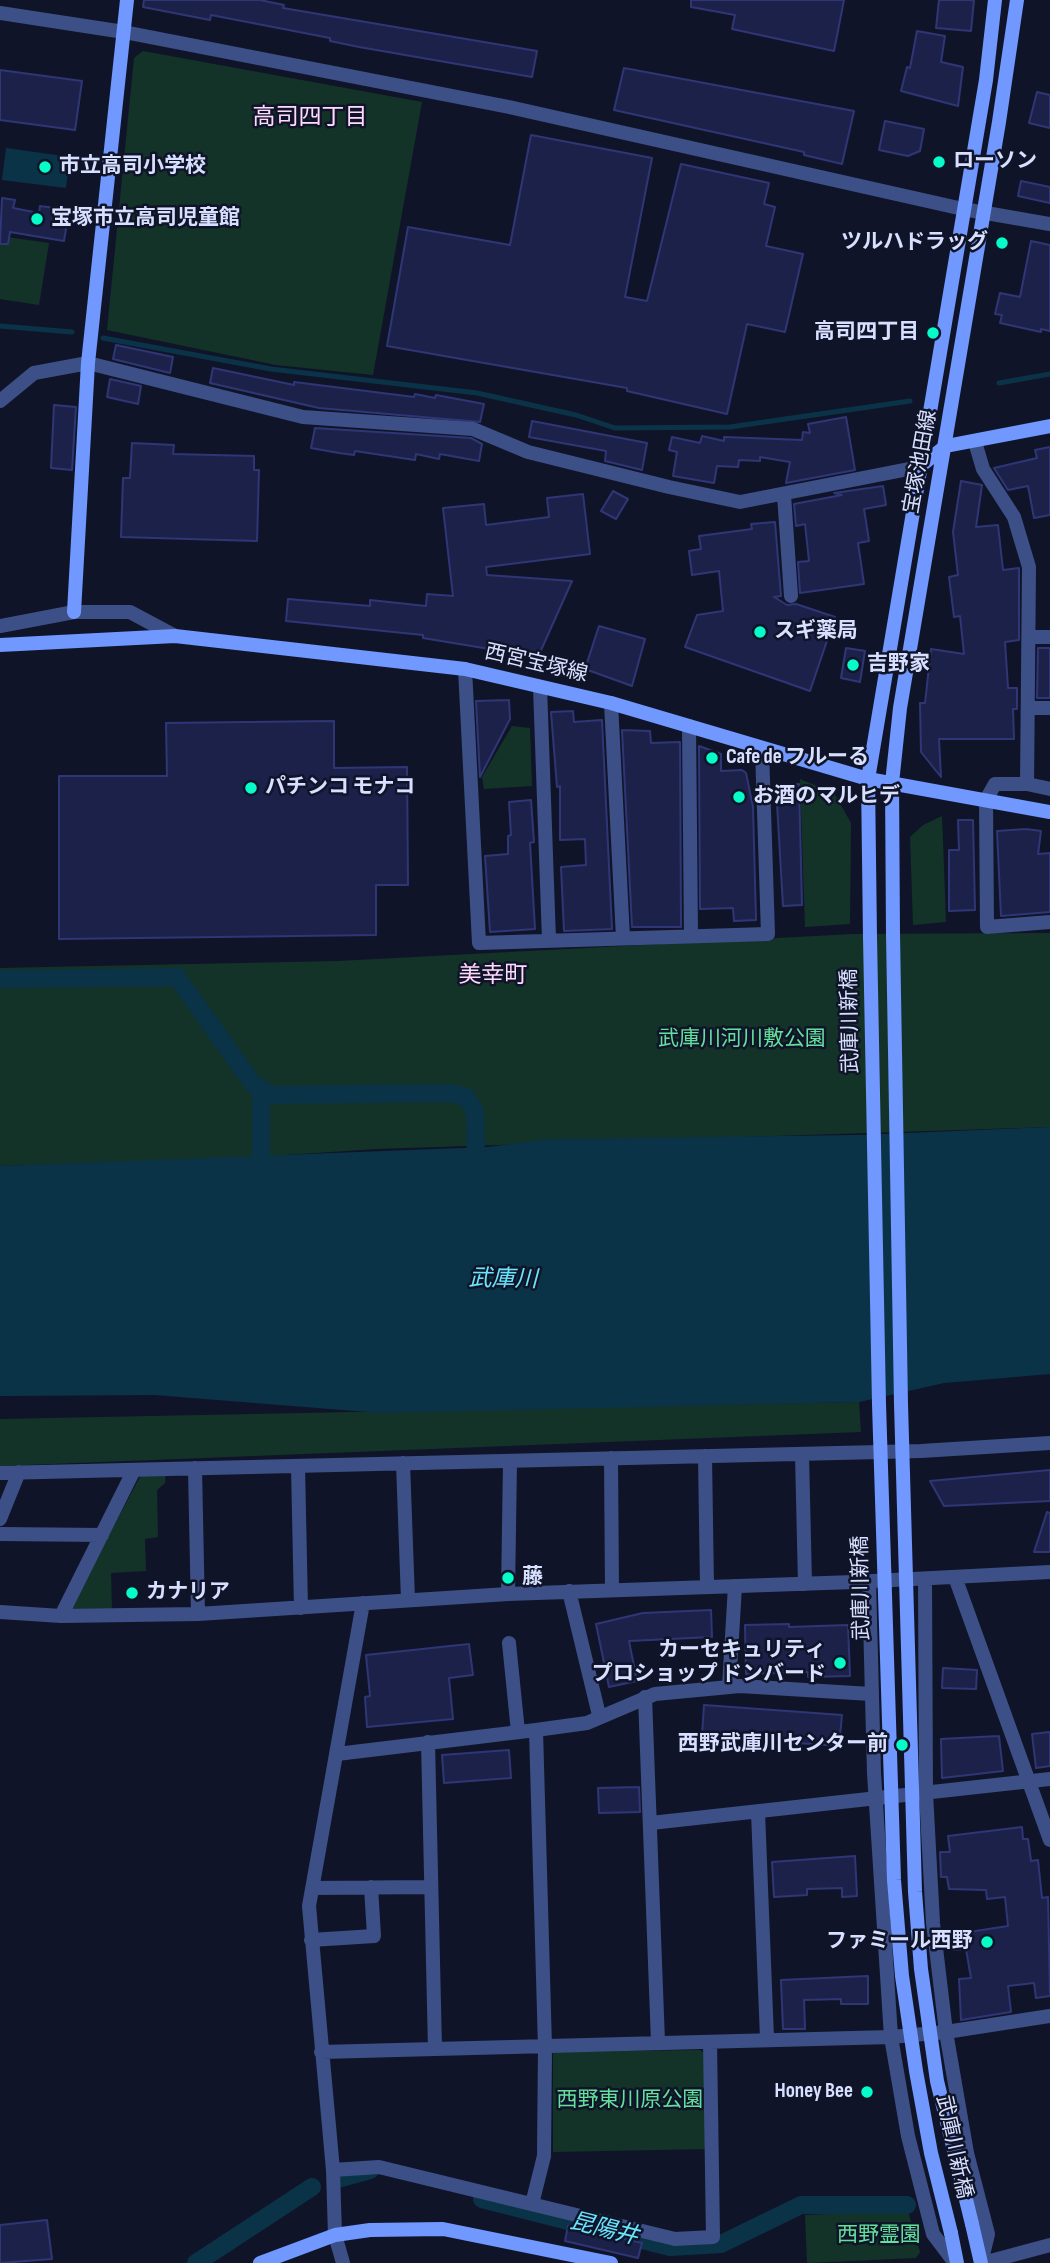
<!DOCTYPE html>
<html>
<head>
<meta charset="utf-8">
<style>
	body { margin:0 }
	canvas { display:block; background:#101429 }
</style>
</head>
<body>
<canvas width="1050" height="2263"></canvas>
<script>
const context = document.querySelector('canvas').getContext('2d');
context.lineJoin = 'round';
function paint(path, color) { context.fillStyle = color; context.fill(path, 'evenodd'); }
const poly = rows => new Path2D(rows.map(r => 'M' + r).join(''));
function strokePath(path, color, width, dash) { context.strokeStyle = color; context.lineWidth = width; context.lineCap = dash ? 'butt' : 'round'; context.setLineDash(dash || []); context.stroke(path); }
function write(font, color, halo, rows, align = 'center') {
  context.font = font + ' "Sofia Sans Condensed","Noto Sans JP",sans-serif'; context.lineWidth = 5; context.setLineDash([]); context.textBaseline = 'middle'; context.strokeStyle = halo; context.fillStyle = color; for (const [text, x, y, turn = 0] of rows) {
    context.save(); context.translate(x, y); context.rotate((+turn || 0) * Math.PI / 180); context.textAlign = isNaN(turn) ? turn : align; if (halo) context.strokeText(text, 0, 0); context.fillText(text, 0, 0); context.restore();
  }
}
const green = poly([
	[143,51,422,102,373,375,276,365,107,330,134,58],
	[0,236,49,243,39,305,0,299],
	[512,726,530,728,532,786,484,789,482,777],
	[800,779,834,793,851,823,850,924,805,927],
	[942,816,946,922,913,925,910,837,923,825],
	[1050,933,1050,1127,375,1149,226,1159,0,1166,0,968,338,961,853,934],
	[859,1402,861,1432,0,1466,0,1419],
	[142,1473,166,1473,165,1483,157,1490,158,1537,145,1539,146,1571,111,1573,112,1611,75,1611,71,1607],
	[700,2050,706,2054,709,2149,553,2152,553,2052],
	[908,2211,920,2252,916,2258,807,2263,805,2215]
]);
const water = poly([
	[6,148,70,157,66,188,2,180],
	[1050,1127,1050,1374,944,1383,859,1402,380,1413,155,1395,0,1396,0,1166,488,1147,548,1139,859,1135]
]);
const stream = poly([
	[0,326,72,332],
	[103,338,271,369,477,393,576,415,615,428,730,427,910,401],
	[999,383,1050,374]
]);
const canal = poly([
	[0,979,177,977,253,1084,272,1095,451,1093,466,1097,475,1112,476,1168],
	[261,1177,261,1089],
	[341,2178,370,2170],
	[482,2199,670,2247,721,2244,801,2205,907,2205],
	[196,2263,312,2187]
]);
const building = poly([
	[144,0,260,0,284,5,283,8,537,51,532,77,359,47,330,41,330,38,211,15,210,20,143,7,144,0],
	[691,0,844,0,834,51,732,29,735,15,691,7,691,0],
	[939,0,974,0,971,31,936,28,939,0],
	[917,31,945,36,941,62,963,67,958,106,901,91,907,67,910,68,917,31],
	[624,68,854,111,842,164,804,155,804,152,614,110,624,68],
	[0,70,82,81,75,130,0,120,0,70],
	[1037,92,1050,95,1050,128,1029,123,1037,92],
	[885,121,924,129,920,151,908,156,879,150,885,121],
	[531,135,652,158,625,297,647,301,681,164,769,183,764,204,775,207,766,246,803,254,785,332,747,324,727,414,627,391,627,388,387,346,408,227,510,245,531,135],
	[1021,181,1050,187,1050,203,1018,196,1021,181],
	[2,198,15,200,13,208,39,213,40,206,69,210,64,241,10,232,8,244,0,244,2,198],
	[1031,241,1050,245,1050,331,1041,329,1041,332,1000,323,1002,315,995,314,1000,293,1020,297,1031,241],
	[116,345,173,357,170,373,113,359,116,345],
	[213,368,294,385,294,382,414,397,415,394,435,398,436,395,484,404,480,422,319,408,210,383,213,368],
	[110,379,141,386,138,404,107,397,110,379],
	[54,405,76,407,72,470,51,468,54,405],
	[846,417,855,470,786,483,790,462,760,457,760,461,739,460,738,467,717,466,714,483,673,476,677,452,669,450,672,437,700,443,702,436,724,441,724,437,802,440,803,432,810,433,808,424,846,417],
	[532,421,647,443,642,470,605,461,606,451,529,437,532,421],
	[315,428,471,438,482,444,479,461,440,454,439,459,416,454,415,460,355,451,354,455,339,453,311,448,315,428],
	[132,443,174,445,173,454,254,456,254,470,259,470,257,541,121,537,123,478,130,478,132,443],
	[1050,447,1050,515,1034,518,1028,486,1008,490,994,468,1037,458,1035,450,1050,447],
	[961,481,982,485,976,527,998,525,1003,570,1019,568,1019,640,1005,642,1008,688,1017,688,1017,709,1013,709,1014,739,939,739,941,777,921,752,920,703,925,703,931,649,964,654,960,616,954,617,949,577,958,575,953,532,961,481],
	[883,486,886,505,864,509,869,541,858,543,864,584,800,593,798,562,809,561,805,524,796,526,794,504,842,495,834,493,883,486],
	[613,491,628,499,616,519,601,511,613,491],
	[583,494,590,554,486,567,487,575,572,581,538,657,423,638,423,635,286,621,288,599,370,606,370,600,426,606,427,594,453,596,443,508,484,504,486,525,549,517,547,498,583,494],
	[775,522,781,596,774,597,787,605,796,604,835,617,810,691,685,647,697,615,723,611,719,571,692,575,689,551,701,549,699,536,752,529,751,524,775,522],
	[599,626,645,639,632,686,585,669,599,626],
	[846,648,865,651,860,682,841,678,846,648],
	[1038,648,1050,648,1050,698,1037,698,1038,648],
	[509,700,510,719,480,777,476,701,509,700],
	[573,711,574,722,602,720,612,929,564,931,561,867,586,865,585,839,560,840,560,786,557,787,551,712,573,711],
	[334,721,334,768,407,767,408,885,376,885,376,935,59,939,59,776,167,776,166,723,334,721],
	[622,730,650,731,651,743,680,742,681,927,632,927,622,730],
	[699,746,721,754,721,771,742,770,746,773,753,807,756,920,734,921,733,908,700,909,699,746],
	[799,784,802,905,783,906,776,786,799,784],
	[531,800,534,842,530,843,535,929,490,932,485,856,508,854,508,836,511,835,509,802,531,800],
	[958,820,973,820,975,910,949,911,949,850,959,850,958,820],
	[1026,829,1041,831,1038,854,1050,853,1050,912,1001,916,997,831,1026,829],
	[1050,1470,1050,1501,944,1506,930,1481,1050,1470],
	[1047,1512,1050,1513,1050,1552,1034,1552,1047,1512],
	[711,1610,712,1637,629,1641,637,1681,609,1687,596,1624,643,1613,711,1610],
	[789,1624,789,1627,848,1625,850,1676,808,1677,808,1672,746,1674,745,1625,789,1624],
	[469,1644,473,1675,449,1678,453,1719,367,1727,365,1697,370,1696,366,1655,469,1644],
	[943,1668,977,1670,976,1689,942,1688,943,1668],
	[704,1705,842,1715,839,1746,702,1736,704,1705],
	[1050,1732,1050,1766,1036,1768,1032,1734,1050,1732],
	[999,1736,1003,1771,942,1778,941,1739,999,1736],
	[509,1750,511,1778,444,1783,442,1755,509,1750],
	[639,1787,640,1812,599,1813,598,1788,639,1787],
	[1022,1827,1023,1839,1028,1839,1031,1861,1038,1860,1042,1898,1048,1897,1050,1996,1036,1998,1034,1983,1008,1986,1011,2012,961,2020,959,1979,971,1978,966,1949,951,1950,950,1935,1008,1926,1005,1897,987,1899,986,1890,949,1889,947,1877,941,1877,940,1852,950,1852,948,1836,1022,1827],
	[855,1856,857,1896,842,1897,842,1888,807,1889,807,1895,774,1897,772,1862,855,1856],
	[868,1976,868,2004,841,2004,841,1999,804,2000,805,2029,783,2029,781,1980,868,1976],
	[47,2220,52,2259,0,2263,0,2225,47,2220],
	[568,2226,642,2243,638,2258,565,2241,568,2226]
]);
const street = poly([
	[0,13,124,32,509,107,963,209,1050,224],
	[0,401,34,373,88,363,303,417,473,429,528,452,669,487,740,502,919,467],
	[975,442,983,469,1014,517,1029,567,1027,784,995,784,986,800,987,927,1050,922],
	[784,495,791,596],
	[0,626,74,612,130,612,175,636],
	[1031,637,1050,637],
	[465,669,479,943,768,934,762,749],
	[540,687,549,940],
	[611,703,623,938],
	[1029,708,1050,708],
	[689,726,691,936],
	[1027,784,1050,789],
	[802,1454,805,1584],
	[705,1456,707,1587],
	[611,1458,612,1590],
	[403,1463,408,1600],
	[298,1466,301,1608],
	[195,1468,198,1614],
	[0,1473,921,1451,1050,1443],
	[0,1519,19,1472],
	[0,1534,102,1535],
	[955,1577,1050,1840],
	[925,1579,926,1793,933,1923,946,2032,967,2153,988,2234,981,2263],
	[869,1581,874,1773,891,2037,908,2136,933,2234,955,2263],
	[569,1591,599,1715],
	[508,1594,510,1461],
	[0,1612,61,1616,198,1614,508,1594,854,1582,1050,1572],
	[61,1616,134,1470],
	[509,1643,518,1732],
	[729,1687,735,1586],
	[645,1697,658,2042],
	[428,1742,435,2049],
	[337,1754,536,1730],
	[758,1812,767,2038],
	[651,1823,1050,1779],
	[312,1888,431,1887],
	[311,1940,374,1936,371,1887],
	[321,2052,891,2037,946,2032,1050,2016],
	[333,2170,379,2167,675,2239,713,2237,710,2042],
	[532,2204,544,2156,545,2047,536,1730,587,1723,655,1694,740,1686,871,1694],
	[343,2263,335,2235,333,2170,309,1906,363,1603],
	[983,2263,1050,2245]
]);
const secondary = poly([
	[919,467,946,446,1050,426],
	[74,612,88,363,127,0],
	[0,645,175,636,465,669,611,703,868,779,1050,812],
	[893,934,892,783,900,708,999,122,1017,0],
	[870,937,868,779,986,80,995,0],
	[972,2224,981,2263],
	[951,2233,957,2263],
	[260,2263,335,2235,370,2230,443,2229,611,2263]
]);
const secondaryBridge = poly([
	[893,934,901,1404,915,1892,921,1969,937,2081,972,2224],
	[870,937,879,1404,894,1880,902,1976,916,2071,931,2153,951,2233]
]);
const markers = [
	[939,162,7,"#06fdca"],
	[45,167,7,"#06fdca"],
	[37,219,7,"#06fdca"],
	[1002,243,7,"#06fdca"],
	[933,333,7,"#06fdca"],
	[760,632,7,"#06fdca"],
	[853,665,7,"#06fdca"],
	[712,758,7,"#06fdca"],
	[251,788,7,"#06fdca"],
	[739,797,7,"#06fdca"],
	[508,1578,7,"#06fdca"],
	[132,1593,7,"#06fdca"],
	[840,1663,7,"#06fdca"],
	[902,1745,7,"#06fdca"],
	[987,1942,7,"#06fdca"],
	[867,2092,7,"#06fdca"]
];
const poiNames = [
	["ローソン",953,162],
	["市立高司小学校",59,167],
	["宝塚市立高司児童館",51,219],
	["ツルハドラッグ",988,243,"right"],
	["高司四丁目",919,333,"right"],
	["スギ薬局",774,632],
	["吉野家",867,665],
	["Cafe de フルーる",726,758],
	["パチンコ モナコ",265,788],
	["お酒のマルヒデ",753,797],
	["藤",522,1578],
	["カナリア",146,1593],
	["カーセキュリティ",826,1651,"right"],
	["プロショップ ドンバード",826,1675,"right"],
	["西野武庫川センター前",888,1745,"right"],
	["ファミール西野",973,1942,"right"],
	["Honey Bee",853,2092,"right"]
];
const streetNames = [
	["宝塚池田線",921,462,-80],
	["西宮宝塚線",536,664,13],
	["武庫川新橋",851,1021,-91],
	["武庫川新橋",862,1588,-91],
	["武庫川新橋",953,2147,78]
];
const parkNames = [
	["武庫川河川敷公園",742,1040],
	["西野東川原公園",630,2101],
	["西野霊園",879,2236]
];
const neighbourhoodNames = [
	["高司四丁目",310,118],
	["美幸町",493,976]
];
const waterNames = [
	["武庫川",503,1280,1],
	["昆陽井",604,2230,14]
];
paint(green, '#133328');
paint(water, '#0b3347');
strokePath(stream, '#0b3347', 5);
strokePath(canal, '#0b3347', 18);
paint(building, '#1c2149');
strokePath(building, '#2f3675', 2);
strokePath(street, '#3c5087', 14);
strokePath(secondary, '#7098fe', 14);
strokePath(secondaryBridge, '#7098fe', 14);
for (const [x, y, r, color] of markers) { const dot = new Path2D(); dot.arc(x, y, r, 0, 2 * Math.PI); context.fillStyle = color; context.fill(dot); strokePath(dot, '#101429', 2.5); }
write('bold 21px', '#d8e0ff', '#101429', poiNames, 'left');
write('21px', '#d8e0ff', '#101429', streetNames);
write('21px', '#63e09b', '#101429', parkNames);
write('23px', '#ffdafd', '#101429', neighbourhoodNames);
write('italic 23px', '#67e6fe', '#101429', waterNames);
</script>
</body>
</html>
